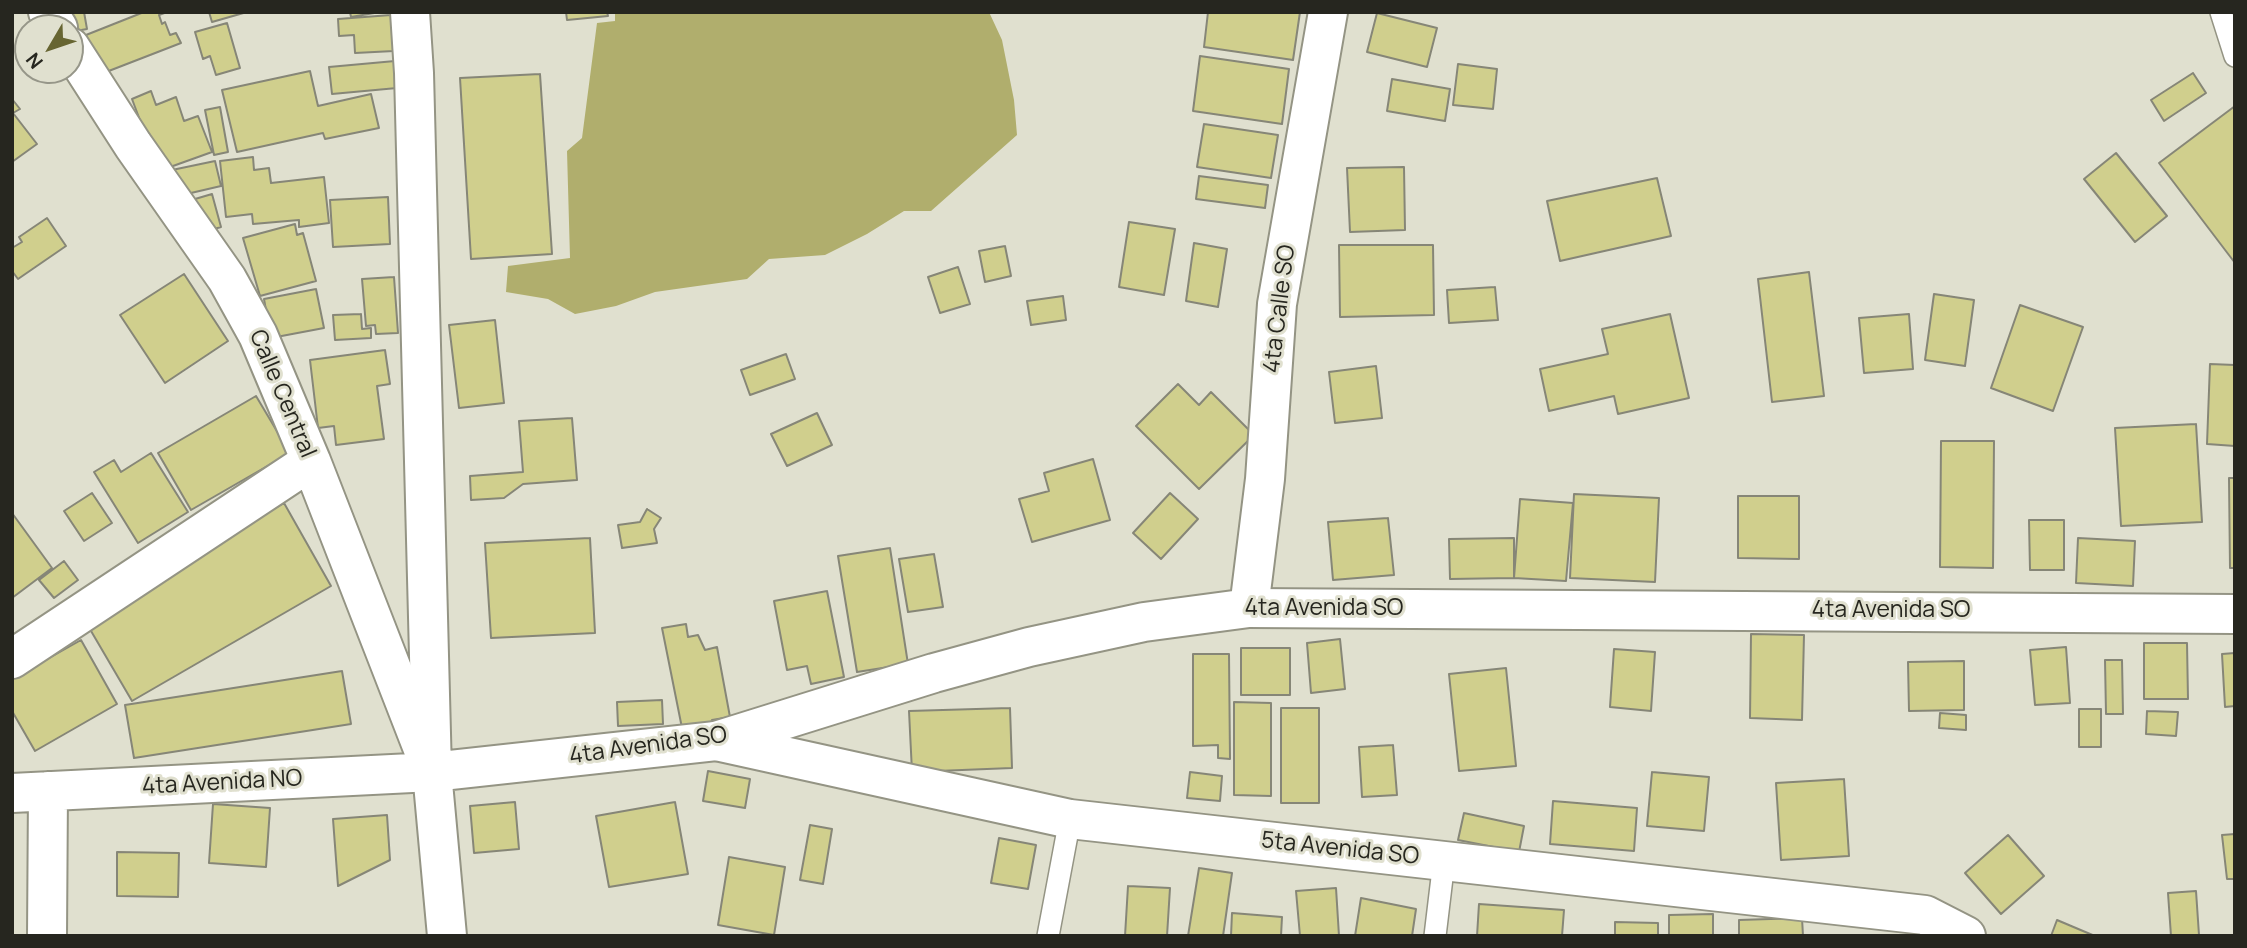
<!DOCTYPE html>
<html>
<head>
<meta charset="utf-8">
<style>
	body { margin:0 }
	#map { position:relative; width:2247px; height:948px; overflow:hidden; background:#e0e0cf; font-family:Manrope,sans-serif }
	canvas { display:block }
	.frame { position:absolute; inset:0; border:14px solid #26261f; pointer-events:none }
	.north { position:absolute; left:14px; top:14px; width:70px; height:70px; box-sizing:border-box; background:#e0e0cf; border:2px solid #969689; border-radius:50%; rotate:231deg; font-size:19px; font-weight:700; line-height:28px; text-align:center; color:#26261f }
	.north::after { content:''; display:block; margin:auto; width:24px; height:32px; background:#676532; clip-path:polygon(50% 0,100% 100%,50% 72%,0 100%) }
</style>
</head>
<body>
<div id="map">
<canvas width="2247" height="948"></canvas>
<div class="frame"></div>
<div class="north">N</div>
</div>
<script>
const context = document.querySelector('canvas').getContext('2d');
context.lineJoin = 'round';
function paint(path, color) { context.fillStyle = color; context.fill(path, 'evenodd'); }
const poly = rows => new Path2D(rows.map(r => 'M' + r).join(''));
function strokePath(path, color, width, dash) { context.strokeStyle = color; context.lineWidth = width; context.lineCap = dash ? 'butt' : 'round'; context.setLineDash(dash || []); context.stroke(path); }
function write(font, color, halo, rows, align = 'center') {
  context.font = font + ' Manrope,sans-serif'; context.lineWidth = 6; context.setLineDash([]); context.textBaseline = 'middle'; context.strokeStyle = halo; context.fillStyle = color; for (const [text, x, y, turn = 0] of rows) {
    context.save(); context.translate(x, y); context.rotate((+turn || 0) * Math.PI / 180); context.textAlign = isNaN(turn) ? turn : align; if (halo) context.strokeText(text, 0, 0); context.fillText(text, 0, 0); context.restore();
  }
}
const water = poly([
	[615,12,989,12,1002,40,1014,100,1017,135,931,211,904,211,867,234,825,255,769,259,747,279,655,292,616,306,575,314,548,299,506,292,508,266,570,258,567,151,582,138,597,23,615,21]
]);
const building = poly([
	[61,12,84,12,87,29,70,32,61,12],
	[144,12,167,12,159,15,162,24,165,22,170,35,176,33,181,43,101,74,86,35,144,12],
	[209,12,247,12,212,22,209,12],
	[350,12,380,12,351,17,350,12],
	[566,12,607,12,608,16,567,20,566,12],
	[1208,12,1300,12,1293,60,1204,47,1208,12],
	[1377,13,1437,28,1427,67,1367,52,1377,13],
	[391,15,394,51,355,53,354,35,339,36,338,19,391,15],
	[227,23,240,68,216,75,210,56,203,59,195,32,227,23],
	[1200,56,1289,69,1282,124,1193,111,1200,56],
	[395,61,397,88,332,94,329,67,395,61],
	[1458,64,1497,69,1493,109,1453,105,1458,64],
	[310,71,318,106,371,94,379,128,325,139,323,133,237,152,222,90,310,71],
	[2193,73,2206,93,2164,121,2151,100,2193,73],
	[540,74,552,254,471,259,460,78,540,74],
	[1392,79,1450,89,1445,121,1387,111,1392,79],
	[151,91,156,105,176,97,184,121,198,116,212,152,159,171,132,99,151,91],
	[12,99,20,109,13,113,37,144,12,162,12,99],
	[2235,106,2235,263,2159,163,2235,106],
	[220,107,228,152,214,155,205,110,220,107],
	[1204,124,1278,135,1271,178,1197,167,1204,124],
	[2116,153,2167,216,2135,242,2084,179,2116,153],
	[253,157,254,170,269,168,271,183,324,177,329,223,299,227,299,220,253,224,252,214,226,217,220,161,253,157],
	[215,161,221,186,178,196,172,170,215,161],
	[1404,167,1405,230,1350,232,1347,168,1404,167],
	[1199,176,1268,185,1265,208,1196,199,1199,176],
	[1657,178,1671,236,1560,261,1547,201,1657,178],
	[212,194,221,227,204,232,195,199,212,194],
	[388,197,390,244,333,247,330,200,388,197],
	[47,218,66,246,18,279,12,271,12,248,22,242,19,237,47,218],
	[1129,222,1175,229,1164,295,1119,287,1129,222],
	[295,224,297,235,303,233,316,281,260,296,243,238,295,224],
	[1194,243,1227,249,1218,307,1186,301,1194,243],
	[1339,245,1433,245,1434,315,1340,317,1339,245],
	[1005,246,1011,276,985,282,979,251,1005,246],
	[958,267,970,304,940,313,928,277,958,267],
	[1809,272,1824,396,1772,402,1758,279,1809,272],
	[184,274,228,341,165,383,120,315,184,274],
	[394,277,398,333,376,334,375,325,366,326,362,279,394,277],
	[1495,287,1498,320,1449,323,1447,290,1495,287],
	[316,289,324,328,271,338,264,299,316,289],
	[1934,294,1974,300,1965,366,1925,360,1934,294],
	[1063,296,1066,320,1031,325,1027,301,1063,296],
	[2020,305,2083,327,2053,411,1991,388,2020,305],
	[361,314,362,329,371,328,371,338,335,340,333,315,361,314],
	[1670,314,1689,398,1618,414,1614,396,1549,411,1540,369,1608,354,1602,329,1670,314],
	[1909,314,1913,369,1864,373,1859,318,1909,314],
	[495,320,504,403,459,408,449,325,495,320],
	[385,350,390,384,377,386,384,439,336,445,334,426,318,428,310,360,385,350],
	[786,354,795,379,750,395,741,370,786,354],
	[2210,364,2235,365,2235,446,2207,444,2210,364],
	[1376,366,1382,418,1335,423,1329,372,1376,366],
	[1178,384,1199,405,1211,392,1254,435,1199,489,1136,426,1178,384],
	[256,396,290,453,191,510,158,453,256,396],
	[817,413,832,445,787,466,771,434,817,413],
	[572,418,577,480,523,484,504,498,471,500,470,476,523,472,519,421,572,418],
	[2196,424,2202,522,2121,526,2115,428,2196,424],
	[1941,441,1994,441,1993,568,1940,567,1941,441],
	[151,453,188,512,138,543,94,472,114,460,121,472,151,453],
	[1093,459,1110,520,1032,542,1019,499,1049,491,1044,473,1093,459],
	[2229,478,2235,478,2235,568,2230,568,2229,478],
	[92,493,112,523,84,541,64,511,92,493],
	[1170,493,1198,519,1161,559,1133,533,1170,493],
	[1574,494,1659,498,1655,582,1570,578,1574,494],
	[1738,496,1799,496,1799,559,1738,558,1738,496],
	[1520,499,1573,503,1566,581,1514,578,1520,499],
	[284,503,331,586,132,701,84,619,284,503],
	[647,509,661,518,654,529,657,543,622,548,618,525,640,522,647,509],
	[12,513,52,568,12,598,12,513],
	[1388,518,1394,575,1333,580,1328,522,1388,518],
	[2029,520,2064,520,2064,570,2030,570,2029,520],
	[590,538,595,633,491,638,485,543,590,538],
	[1514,538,1514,578,1450,579,1449,539,1514,538],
	[2078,538,2135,541,2133,586,2076,583,2078,538],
	[890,548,908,664,857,672,838,556,890,548],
	[934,554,943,607,908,612,899,559,934,554],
	[64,561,78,580,54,598,39,580,64,561],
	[827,591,844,677,811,684,807,666,787,670,774,601,827,591],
	[686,624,688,637,698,635,705,650,717,647,730,717,712,720,714,734,682,728,662,628,686,624],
	[1751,634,1804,635,1802,720,1750,718,1751,634],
	[1340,639,1345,689,1311,693,1307,643,1340,639],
	[81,640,117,704,35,751,12,711,12,679,81,640],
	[2144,643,2187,643,2188,699,2144,699,2144,643],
	[2066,647,2070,703,2035,705,2030,650,2066,647],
	[1241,648,1290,648,1290,695,1241,695,1241,648],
	[1614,649,1655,652,1651,711,1610,707,1614,649],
	[2235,653,2235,706,2225,707,2222,654,2235,653],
	[1193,654,1229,654,1230,759,1218,758,1218,745,1193,746,1193,654],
	[2105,660,2122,660,2123,714,2106,714,2105,660],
	[1964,661,1964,710,1909,711,1908,662,1964,661],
	[1506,668,1516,766,1459,771,1449,674,1506,668],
	[342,671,351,724,134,758,125,705,342,671],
	[662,700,663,724,618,726,617,702,662,700],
	[1234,702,1271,703,1271,796,1234,795,1234,702],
	[1010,708,1012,768,912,772,909,711,1010,708],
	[1281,708,1319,708,1319,803,1281,803,1281,708],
	[2079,709,2101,709,2101,747,2079,747,2079,709],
	[2147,711,2178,712,2176,736,2146,734,2147,711],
	[1940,713,1966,715,1966,730,1939,728,1940,713],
	[1393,745,1397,795,1362,797,1359,747,1393,745],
	[708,771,750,779,745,808,703,801,708,771],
	[1190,772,1222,776,1220,801,1187,798,1190,772],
	[1652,772,1709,777,1704,831,1647,826,1652,772],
	[1844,779,1849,856,1781,860,1776,783,1844,779],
	[1553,801,1637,808,1634,851,1550,844,1553,801],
	[515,802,519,849,474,853,470,806,515,802],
	[675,802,688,874,609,887,596,816,675,802],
	[213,804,270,808,266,867,209,863,213,804],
	[1464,813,1524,826,1519,852,1458,840,1464,813],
	[387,815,390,860,338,886,333,819,387,815],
	[810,825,832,829,823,884,800,880,810,825],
	[2235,834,2235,879,2227,879,2222,835,2235,834],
	[2008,835,2044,876,2001,914,1965,873,2008,835],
	[999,838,1036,845,1028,889,991,883,999,838],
	[117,852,179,853,178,897,117,896,117,852],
	[729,857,785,867,774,935,718,925,729,857],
	[1199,868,1232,873,1223,936,1188,936,1199,868],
	[1128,886,1170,888,1167,936,1125,936,1128,886],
	[1336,888,1339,936,1300,936,1296,891,1336,888],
	[2196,891,2199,935,2171,936,2168,893,2196,891],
	[1361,898,1416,909,1412,936,1355,936,1361,898],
	[1479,904,1564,910,1562,936,1477,936,1479,904],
	[1232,913,1282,917,1281,936,1231,936,1232,913],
	[1713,914,1713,936,1669,936,1669,915,1713,914],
	[1802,918,1803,936,1739,936,1739,920,1802,918],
	[2057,920,2083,931,2095,936,2051,936,2057,920],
	[1615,922,1658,923,1658,936,1615,936,1615,922]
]);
const lane = poly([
	[2221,12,2235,56],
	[1048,936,1070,819],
	[1435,936,1444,861]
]);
const street = poly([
	[48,12,58,28],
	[1249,608,2235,614],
	[12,659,311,461],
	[716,741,1070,819,1925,915,1966,936],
	[12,793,432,772,311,461,258,335,227,279,133,145,70,47],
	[47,936,48,791]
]);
const secondary = poly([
	[410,12,414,73,432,772,447,936],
	[432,772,716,741,934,673,1029,647,1144,622,1249,608,1265,479,1277,304,1328,12]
]);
const streetNames = [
	["4ta Calle SO",1280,309,-83],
	["Calle Central",282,394,67],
	["4ta Avenida SO",1324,609],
	["4ta Avenida SO",1891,611],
	["4ta Avenida SO",648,746,-8],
	["4ta Avenida NO",222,783,-3],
	["5ta Avenida SO",1340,849,6]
];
paint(water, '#b0ae6d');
paint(building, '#d0cf8d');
strokePath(building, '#868677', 2);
strokePath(lane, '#949484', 24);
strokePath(street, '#949484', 42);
strokePath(secondary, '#949484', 42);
strokePath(lane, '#fff', 21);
strokePath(street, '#fff', 38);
strokePath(secondary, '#fff', 38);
write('23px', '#26261f', '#e0e0cf', streetNames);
</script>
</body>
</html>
